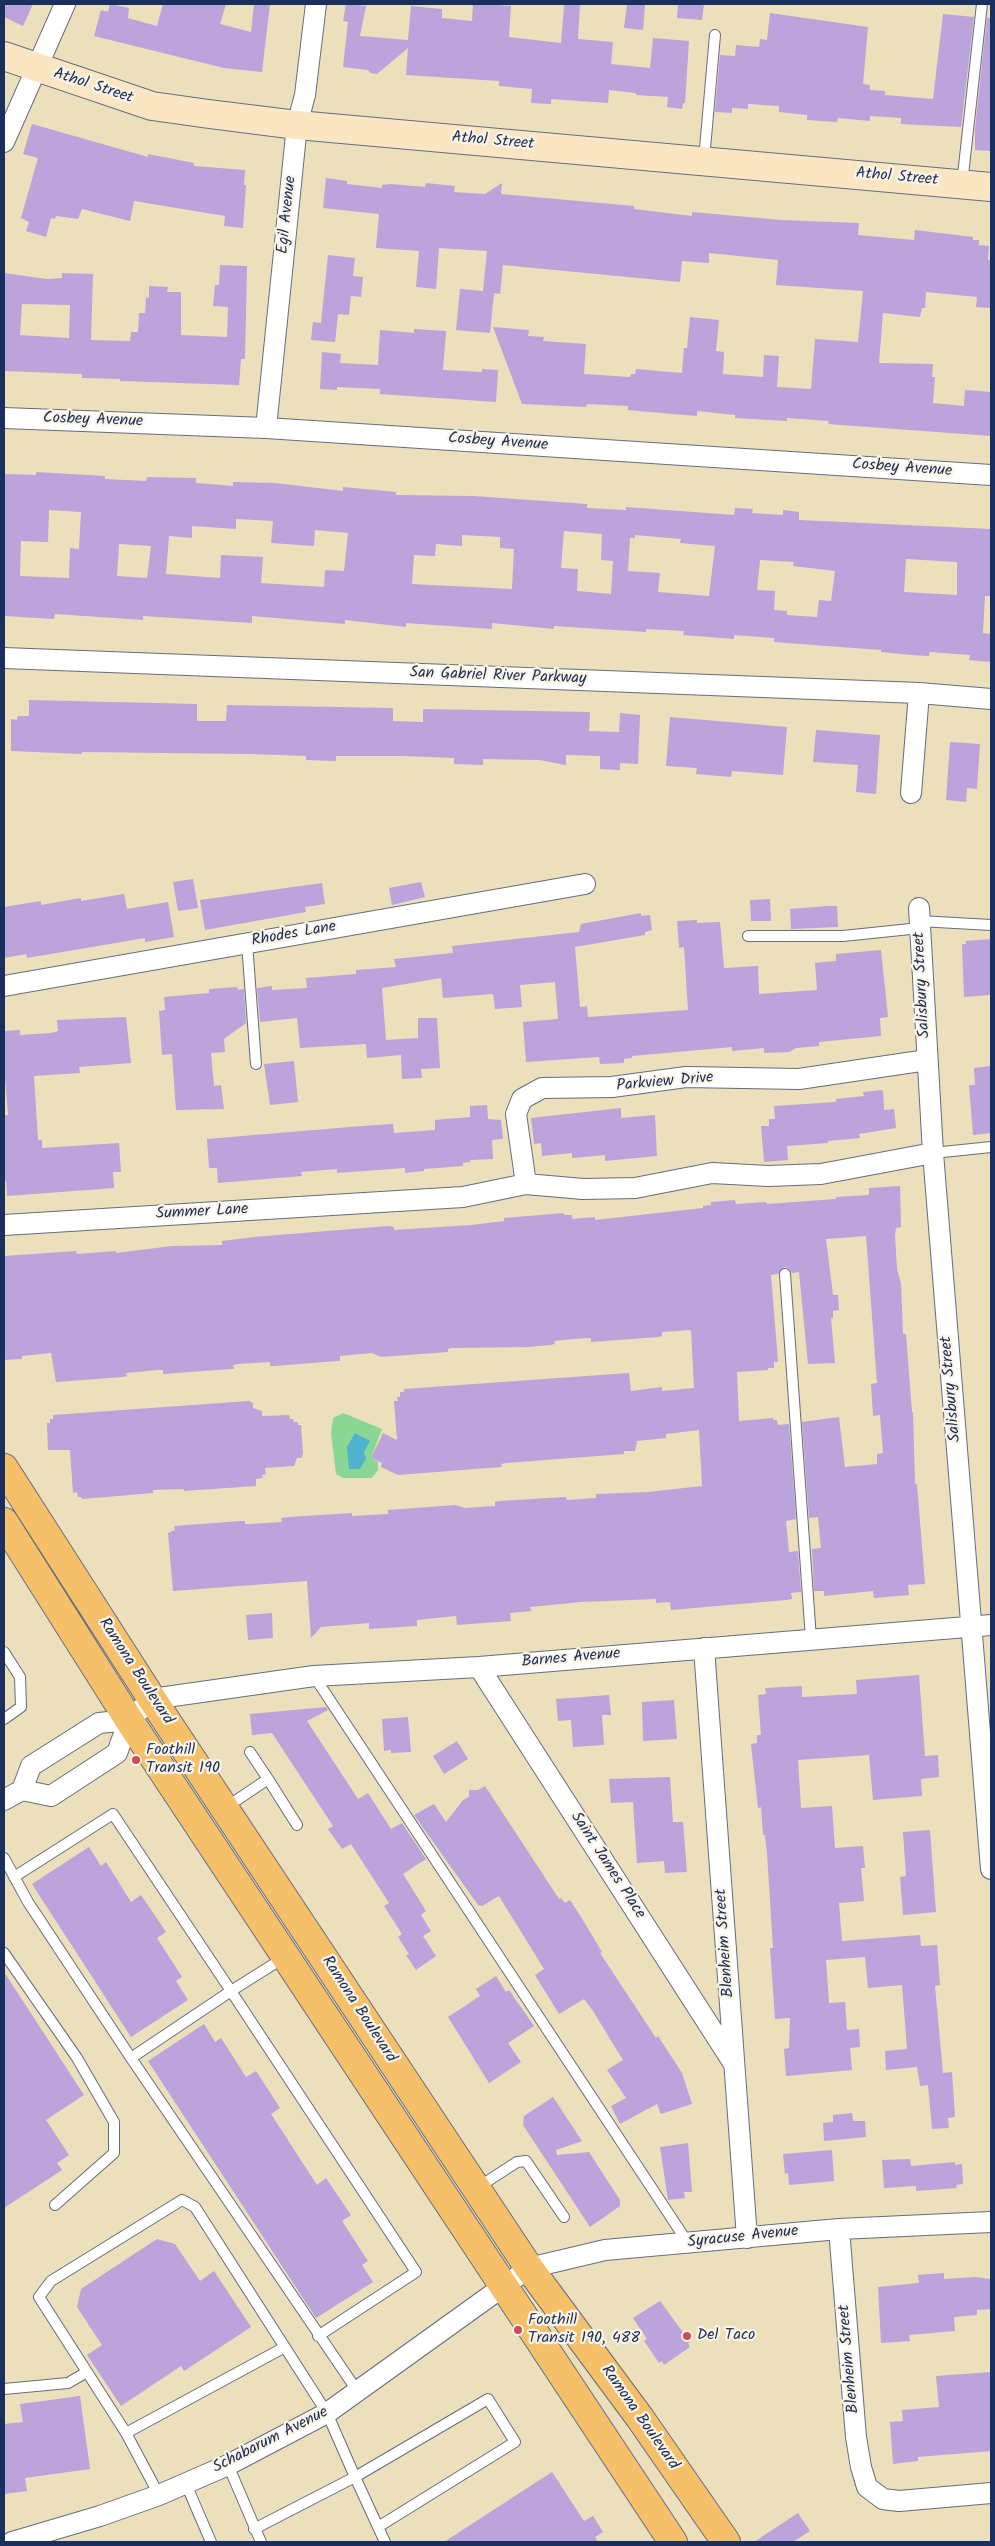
<!DOCTYPE html>
<html>
<head>
<meta charset="utf-8">
<style>
	body { margin:0 }
	#map { position:relative; width:995px; height:2546px; overflow:hidden; background:#ebdfbc; font-family:Kalam,sans-serif }
	canvas { display:block }
	.frame { position:absolute; inset:0; border:5px solid #1b2f5e; pointer-events:none }
</style>
</head>
<body>
<div id="map">
<canvas width="995" height="2546"></canvas>
<div class="frame"></div>
</div>
<script>
const context = document.querySelector('canvas').getContext('2d');
context.lineJoin = 'round';
function paint(path, color) { context.fillStyle = color; context.fill(path, 'evenodd'); }
const poly = rows => new Path2D(rows.map(r => 'M' + r).join(''));
function strokePath(path, color, width, dash) { context.strokeStyle = color; context.lineWidth = width; context.lineCap = dash ? 'butt' : 'round'; context.setLineDash(dash || []); context.stroke(path); }
function write(font, color, halo, rows, align = 'center') {
  context.font = font + ' Kalam,sans-serif'; context.lineWidth = 4.5; context.setLineDash([]); context.textBaseline = 'middle'; context.strokeStyle = halo; context.fillStyle = color; for (const [text, x, y, turn = 0] of rows) {
    context.save(); context.translate(x, y); context.rotate((+turn || 0) * Math.PI / 180); context.textAlign = isNaN(turn) ? turn : align; if (halo) context.strokeText(text, 0, 0); context.fillText(text, 0, 0); context.restore();
  }
}
const green = poly([
	[343,1413,382,1429,371,1458,378,1462,378,1470,372,1478,343,1478,336,1474,331,1433,333,1418]
]);
const water = poly([
	[355,1433,370,1441,364,1452,366,1459,360,1469,349,1469,347,1447]
]);
const building = poly([
	[4,4,33,4,23,26,4,17],
	[110,4,129,8,128,18,157,26,163,4,226,4,220,24,251,32,254,4,270,4,262,72,224,68,94,36,101,10,108,12],
	[346,4,366,6,360,36,408,40,411,6,442,9,442,18,472,21,473,4,483,4,511,6,509,37,561,43,564,6,566,4,580,4,578,39,613,42,611,64,650,68,653,38,689,41,685,103,683,103,682,109,667,107,668,97,637,95,635,93,609,90,608,103,551,99,551,104,531,103,532,89,499,86,499,81,406,75,408,48,377,74,371,73,368,70,343,67,348,22,343,21],
	[627,4,645,5,643,30,624,28],
	[678,4,704,4,702,20,677,18],
	[770,13,868,27,863,84,870,85,870,90,885,91,885,95,933,99,943,14,974,17,961,127,901,124,901,118,870,116,870,121,838,118,837,122,807,120,807,115,779,112,779,106,748,104,748,109,732,108,732,113,715,112,720,55,735,56,736,45,759,47,760,39,767,40],
	[987,18,991,18,991,151,975,150,975,129],
	[32,124,148,157,148,154,194,163,194,166,245,170,244,185,246,185,243,228,224,226,225,216,134,201,130,221,82,209,78,219,56,216,55,219,51,218,46,237,26,231,29,222,21,218,38,158,23,154],
	[326,178,347,181,347,184,382,188,382,185,391,184,425,187,426,183,455,186,454,192,485,194,502,183,501,194,634,206,634,209,692,216,692,212,781,220,859,223,858,235,914,240,915,230,973,237,973,240,979,240,979,245,989,246,988,260,991,260,991,308,976,307,977,297,926,292,925,308,922,308,920,317,883,313,879,363,933,364,932,377,935,377,933,403,964,406,965,390,991,392,991,436,828,424,829,421,787,418,787,421,735,418,735,415,697,411,697,416,661,413,628,410,628,406,587,404,586,407,522,404,493,327,529,330,528,336,544,337,543,341,586,344,584,374,630,377,631,374,635,374,636,369,682,373,684,348,687,348,690,317,719,320,716,351,724,352,723,374,763,377,764,355,779,356,777,387,811,389,815,339,858,342,863,291,776,285,778,260,709,253,709,263,682,261,680,282,503,265,500,294,494,293,490,333,456,330,460,289,483,291,487,251,439,248,436,289,416,287,419,251,376,248,379,214,323,208],
	[328,255,355,258,353,276,363,277,361,297,351,296,349,315,338,314,335,342,311,340,313,322,321,323],
	[220,265,247,266,245,359,241,359,239,385,120,381,120,379,82,378,82,374,4,371,4,273,47,279,62,278,62,273,93,274,91,340,130,341,131,332,138,332,139,313,145,313,146,297,149,298,149,286,168,287,167,292,181,292,181,335,227,337,228,307,213,306,215,285,219,285],
	[22,304,70,305,69,338,20,335],
	[414,329,446,331,443,370,482,372,482,369,498,370,496,402,380,394,380,389,337,387,337,390,320,389,322,352,341,354,340,363,378,365,380,330,414,333],
	[36,472,105,476,105,479,146,481,147,477,196,478,196,483,233,486,233,482,275,483,343,491,343,487,396,492,396,495,473,496,587,504,587,508,626,510,626,507,734,515,735,508,753,509,752,513,783,515,783,510,799,512,799,520,991,529,991,596,985,596,983,633,991,634,991,662,969,660,970,655,930,652,929,656,912,655,881,652,881,650,774,642,774,638,734,635,734,639,683,635,684,631,646,629,646,632,554,626,554,629,492,623,492,629,406,623,406,627,345,620,345,624,252,616,252,623,143,616,143,620,55,614,54,619,4,616,4,474,36,475],
	[49,510,81,512,79,549,70,548,69,578,20,576,21,541,48,542],
	[236,519,273,521,271,543,314,546,315,530,348,533,344,571,325,570,324,587,261,583,263,557,221,555,220,578,166,574,169,536,192,538,192,526,236,529],
	[564,531,602,534,601,560,613,561,611,594,577,591,578,569,561,568],
	[462,535,500,537,500,548,514,549,512,589,412,584,414,555,435,556,436,544,462,546],
	[635,535,681,539,680,543,715,546,709,596,658,592,660,573,628,571,630,538,635,538],
	[119,544,151,546,147,578,117,576],
	[906,559,957,562,957,595,904,592],
	[760,560,794,562,793,566,835,571,831,601,819,600,817,617,787,615,787,611,774,610,775,591,757,590],
	[29,700,197,704,197,721,226,721,227,705,393,708,393,721,423,722,423,709,590,712,589,731,619,732,620,713,640,715,638,764,620,763,620,770,600,769,600,756,566,755,566,765,539,760,483,759,483,765,454,764,454,758,404,756,336,756,336,761,306,760,306,756,249,754,82,752,82,754,11,751,11,719,17,720,18,716,29,716],
	[670,717,787,727,783,775,732,771,731,777,696,774,697,768,666,766],
	[816,730,880,735,876,794,856,792,858,765,813,762],
	[950,742,980,744,977,789,967,788,966,802,946,800],
	[193,879,198,908,178,911,173,882],
	[421,882,425,897,392,905,389,888],
	[322,883,325,904,305,907,306,912,205,930,200,900],
	[124,894,127,909,168,902,174,937,145,942,145,938,27,958,26,954,4,958,4,907,41,901,41,905,81,898,81,901],
	[770,899,771,921,751,921,750,900],
	[828,906,837,906,838,927,791,929,790,909],
	[641,913,641,916,650,915,652,930,645,932,645,935,575,947,580,1007,587,1006,588,1017,688,1010,684,947,679,948,677,921,697,920,697,923,720,922,724,968,758,966,759,994,817,990,815,963,836,961,836,954,881,950,888,1017,880,1018,881,1036,819,1042,819,1046,796,1048,789,1052,764,1053,764,1048,732,1051,732,1047,632,1056,632,1058,624,1059,624,1063,600,1064,599,1057,526,1062,523,1022,558,1019,555,982,520,985,522,1007,495,1009,493,994,443,998,441,978,382,988,386,1040,418,1038,418,1018,437,1018,440,1068,421,1069,422,1078,402,1079,401,1055,367,1058,366,1044,300,1048,297,1018,260,1022,257,988,272,986,272,990,307,988,306,978,356,974,356,970,396,967,394,959,453,953,452,946,579,932,581,924],
	[991,939,990,995,964,997,962,944,966,944,966,941],
	[237,987,238,990,244,989,246,1023,224,1039,225,1052,211,1053,214,1086,221,1085,224,1109,176,1110,172,1054,162,1055,159,1011,165,1010,164,997,209,993,209,989],
	[126,1017,131,1063,79,1067,80,1073,34,1076,38,1140,42,1140,42,1148,119,1143,121,1172,113,1172,114,1188,7,1196,6,1181,4,1181,4,1115,8,1115,4,1066,4,1031,20,1030,20,1035,51,1033,58,1031,57,1020],
	[294,1061,298,1102,270,1105,264,1064],
	[991,1066,991,1133,973,1135,969,1085,975,1085,974,1068],
	[883,1090,884,1110,894,1109,896,1128,859,1134,860,1138,828,1141,828,1143,787,1146,788,1160,764,1162,761,1126,769,1126,769,1119,775,1119,774,1106,836,1102,836,1099,864,1096,863,1092],
	[487,1105,488,1119,501,1120,503,1139,492,1140,493,1159,470,1160,470,1162,463,1163,463,1166,424,1169,424,1171,405,1173,405,1168,337,1173,337,1169,301,1172,302,1176,218,1183,217,1168,209,1168,207,1139,362,1126,393,1124,394,1133,435,1130,435,1120,470,1117,470,1106],
	[621,1108,621,1118,655,1115,657,1156,605,1161,605,1155,572,1158,572,1153,542,1156,541,1143,534,1144,531,1118],
	[900,1186,901,1227,896,1228,895,1235,897,1269,901,1284,903,1334,906,1334,912,1412,913,1412,915,1484,917,1484,925,1584,908,1585,909,1595,874,1598,873,1591,824,1596,824,1591,814,1591,812,1549,821,1548,818,1517,809,1518,802,1422,839,1417,845,1467,877,1464,877,1454,883,1453,880,1415,873,1416,871,1384,877,1383,866,1236,826,1239,833,1295,838,1295,839,1310,833,1311,833,1318,831,1318,835,1363,808,1364,799,1272,792,1273,788,1268,784,1267,778,1274,771,1275,778,1362,774,1362,774,1368,768,1368,768,1370,737,1372,739,1421,773,1418,773,1420,777,1420,778,1425,789,1424,796,1519,786,1521,789,1552,798,1551,801,1592,791,1593,792,1599,786,1600,671,1610,670,1602,656,1603,656,1599,581,1602,530,1607,531,1611,510,1613,511,1621,457,1625,456,1616,417,1620,417,1626,369,1629,369,1623,321,1627,311,1638,307,1581,173,1591,168,1533,175,1530,174,1526,241,1521,245,1521,245,1524,250,1524,282,1522,281,1518,289,1517,352,1513,352,1516,388,1514,388,1510,455,1505,465,1508,495,1506,495,1502,499,1501,566,1497,567,1500,596,1498,596,1494,648,1492,702,1486,699,1430,666,1434,666,1438,637,1441,635,1451,624,1451,624,1454,506,1463,501,1464,502,1467,475,1469,398,1475,381,1467,382,1463,371,1458,383,1433,397,1440,394,1401,398,1401,397,1397,400,1397,400,1392,404,1392,404,1389,629,1373,631,1391,662,1387,662,1391,694,1388,691,1330,662,1332,662,1336,659,1337,591,1342,591,1338,573,1339,554,1341,555,1344,550,1345,529,1347,452,1348,448,1349,448,1352,381,1357,372,1353,340,1356,340,1361,337,1361,274,1366,270,1366,270,1362,238,1364,233,1365,234,1369,230,1369,163,1374,163,1370,158,1370,126,1373,127,1376,123,1377,56,1382,51,1353,22,1356,22,1359,4,1360,4,1256,76,1251,77,1254,116,1251,116,1253,172,1246,222,1245,222,1241,254,1237,388,1226,394,1227,394,1230,471,1225,504,1221,504,1218,564,1213,564,1215,572,1215,572,1219,595,1217,595,1220,703,1208,703,1206,711,1205,711,1202,735,1200,736,1204,766,1202,767,1204,836,1199,836,1197,869,1195,869,1188],
	[249,1401,253,1403,253,1408,262,1411,262,1416,289,1415,290,1419,293,1419,294,1422,298,1422,298,1425,301,1425,303,1454,301,1458,297,1458,294,1466,265,1468,266,1474,262,1475,263,1478,256,1479,256,1486,184,1491,184,1489,153,1490,153,1493,82,1499,81,1497,78,1497,77,1492,73,1493,70,1450,48,1450,47,1423,50,1423,50,1419,53,1419,53,1415],
	[272,1613,273,1638,248,1640,246,1615],
	[919,1675,925,1756,938,1755,939,1777,921,1779,922,1796,873,1800,869,1755,798,1760,801,1808,832,1806,835,1848,863,1846,865,1868,861,1868,864,1901,839,1903,842,1941,920,1935,921,1946,937,1945,940,1985,935,1986,943,2073,952,2072,955,2117,948,2118,949,2128,932,2129,928,2085,920,2086,917,2067,886,2070,885,2051,907,2049,902,1985,868,1988,865,1957,826,1960,829,2003,845,2002,847,2030,859,2029,860,2047,850,2048,852,2070,786,2076,784,2049,789,2048,790,2018,775,2019,770,1948,773,1948,767,1853,765,1835,763,1835,761,1807,758,1808,751,1744,757,1743,757,1735,761,1735,758,1695,766,1694,765,1688,802,1686,802,1697,857,1694,856,1680],
	[609,1695,611,1715,602,1715,604,1745,573,1747,571,1720,558,1721,556,1699],
	[674,1700,677,1739,643,1741,642,1702],
	[326,1707,328,1710,307,1721,358,1799,368,1793,391,1829,402,1823,426,1859,403,1874,426,1911,421,1915,431,1931,423,1936,436,1956,416,1970,406,1955,409,1954,398,1937,402,1934,384,1906,389,1903,351,1844,342,1849,328,1829,333,1826,272,1733,252,1735,250,1714],
	[408,1717,411,1752,391,1753,391,1750,384,1751,382,1719],
	[457,1741,468,1759,444,1774,433,1756],
	[670,1777,673,1822,683,1822,687,1872,665,1873,664,1861,637,1863,633,1802,611,1803,609,1779],
	[485,1786,559,1899,561,1898,565,1903,570,1900,581,1917,602,1952,600,1953,656,2038,658,2036,682,2073,692,2104,661,2114,657,2104,620,2124,611,2106,626,2098,607,2070,623,2060,593,2011,584,1999,559,2014,535,1975,544,1969,499,1896,482,1906,478,1905,414,1815,434,1804,446,1822,463,1800,469,1797,469,1790,478,1790],
	[930,1830,936,1912,903,1915,900,1877,906,1876,903,1832],
	[89,1847,101,1866,106,1862,131,1902,141,1895,166,1932,157,1938,182,1977,176,1981,188,2000,131,2037,32,1884],
	[4,1972,84,2095,46,2120,69,2155,57,2163,62,2170,4,2208],
	[496,1976,506,1992,509,1990,534,2026,508,2043,521,2062,489,2083,448,2017,480,1996,476,1989],
	[204,2024,215,2042,221,2038,246,2077,256,2071,280,2108,271,2114,317,2185,326,2178,351,2215,342,2221,368,2261,362,2265,373,2282,316,2318,148,2061],
	[553,2097,582,2141,556,2150,557,2155,589,2152,620,2200,620,2206,590,2227,523,2125,524,2116],
	[852,2113,853,2121,865,2121,866,2137,824,2141,823,2123,833,2122,833,2115],
	[688,2143,692,2192,684,2192,685,2198,668,2200,660,2147],
	[832,2150,834,2181,789,2185,788,2173,785,2174,783,2154],
	[910,2159,911,2166,955,2162,955,2165,962,2164,963,2184,956,2185,957,2188,916,2191,916,2186,884,2188,882,2160],
	[157,2239,175,2244,200,2281,214,2271,251,2327,184,2371,181,2366,121,2406,87,2355,102,2345,77,2307,81,2289],
	[944,2273,944,2279,976,2277,991,2279,991,2309,977,2310,977,2315,954,2317,955,2331,909,2335,910,2341,881,2343,878,2287,919,2283,918,2275],
	[660,2301,690,2342,688,2343,690,2347,664,2365,662,2361,659,2363,644,2341,647,2339,633,2318],
	[991,2372,991,2451,918,2457,918,2461,893,2464,890,2422,903,2421,902,2410,939,2407,936,2376],
	[80,2396,90,2469,25,2478,27,2491,4,2494,4,2424,23,2422,20,2404],
	[552,2472,584,2521,593,2516,603,2532,595,2537,598,2542,444,2542],
	[798,2513,810,2531,793,2542,754,2542]
]);
const lane = poly([
	[704,160,715,35],
	[962,184,982,4],
	[919,921,991,925],
	[748,936,843,936,920,928],
	[247,943,256,1064],
	[933,1153,991,1147],
	[785,1274,811,1639],
	[4,1652,20,1677,21,1707,4,1719],
	[314,1676,688,2243],
	[250,1752,268,1779],
	[225,1808,268,1779,297,1825],
	[4,1858,28,1902,131,2058,358,2392],
	[14,1877,113,1814,231,1991,131,2058],
	[4,1953,77,2058,114,2122,114,2153,55,2205],
	[285,1957,231,1991,416,2272,318,2336],
	[477,2188,517,2162,526,2161,564,2217],
	[87,2372,126,2433,285,2347],
	[4,2389,68,2383,87,2372,39,2297,51,2281,182,2200,195,2207,327,2413,355,2477,488,2399,515,2442,378,2527,385,2542],
	[126,2433,159,2495],
	[228,2465,261,2542],
	[186,2484,211,2542],
	[254,2529,355,2477,378,2527]
]);
const street = poly([
	[4,142,65,4],
	[4,418,266,428,991,475],
	[266,428,297,125,305,95,316,4],
	[4,658,919,693,991,699],
	[911,793,919,693],
	[919,908,933,1153,991,1869],
	[4,986,585,884],
	[526,1184,516,1114,522,1099,542,1088,612,1087,686,1077,799,1079,927,1060],
	[4,1225,463,1197,526,1184,583,1189,635,1188,712,1173,768,1176,821,1174,933,1153],
	[704,1648,747,2238],
	[479,1667,734,2064],
	[22,1790,31,1766,99,1723,129,1720],
	[4,1800,22,1790,51,1796,117,1753,129,1720,152,1699,314,1676,479,1667,991,1625],
	[839,2229,856,2437,861,2467,867,2487,883,2499,899,2501,991,2493],
	[12,2542,100,2516,159,2495,228,2465,327,2413,529,2268,605,2250,839,2229,991,2222]
]);
const secondary = poly([
	[4,56,152,106,209,114,297,125,991,187]
]);
const primary = poly([
	[4,1468,152,1699,529,2268,640,2418,726,2542],
	[4,1522,129,1720,673,2542]
]);
const markers = [
	[136,1760,5,"#d1495b"],
	[518,2330,5,"#d1495b"],
	[687,2336,5,"#d1495b"]
];
const streetNames = [
	["Athol Street",93,87,18],
	["Athol Street",493,142,5],
	["Athol Street",897,178,5],
	["Egil Avenue",288,215,-84],
	["Cosbey Avenue",93,421,2],
	["Cosbey Avenue",498,443,4],
	["Cosbey Avenue",902,469,4],
	["San Gabriel River Parkway",498,677,2],
	["Rhodes Lane",294,935,-10],
	["Salisbury Street",923,985,-93],
	["Parkview Drive",665,1083,-5],
	["Summer Lane",202,1213,-3],
	["Salisbury Street",952,1389,-95],
	["Barnes Avenue",571,1659,-5],
	["Ramona Boulevard",135,1672,57],
	["Saint James Place",607,1866,57],
	["Blenheim Street",726,1943,-94],
	["Ramona Boulevard",358,2010,57],
	["Syracuse Avenue",743,2238,-6],
	["Blenheim Street",850,2359,-95],
	["Ramona Boulevard",639,2418,55],
	["Schabarum Avenue",271,2441,-27]
];
const poiNames = [
	["Foothill",146,1751],
	["Transit 190",146,1769],
	["Foothill",528,2321],
	["Transit 190, 488",528,2339],
	["Del Taco",697,2336]
];
paint(green, '#8ad794');
paint(water, '#4fb2ce');
paint(building, '#bba3db');
strokePath(lane, '#646d7f', 12);
strokePath(street, '#646d7f', 22);
strokePath(secondary, '#646d7f', 30);
strokePath(primary, '#646d7f', 30);
strokePath(lane, '#fff', 10);
strokePath(street, '#fff', 20);
strokePath(secondary, '#fbe6c4', 28);
strokePath(primary, '#f6c06b', 28);
for (const [x, y, r, color] of markers) { const dot = new Path2D(); dot.arc(x, y, r, 0, 2 * Math.PI); context.fillStyle = color; context.fill(dot); strokePath(dot, '#fcf5e5', 2); }
write('16px', '#1b2f5e', '#fcf5e5', streetNames);
write('16px', '#1b2f5e', '#fcf5e5', poiNames, 'left');
</script>
</body>
</html>
